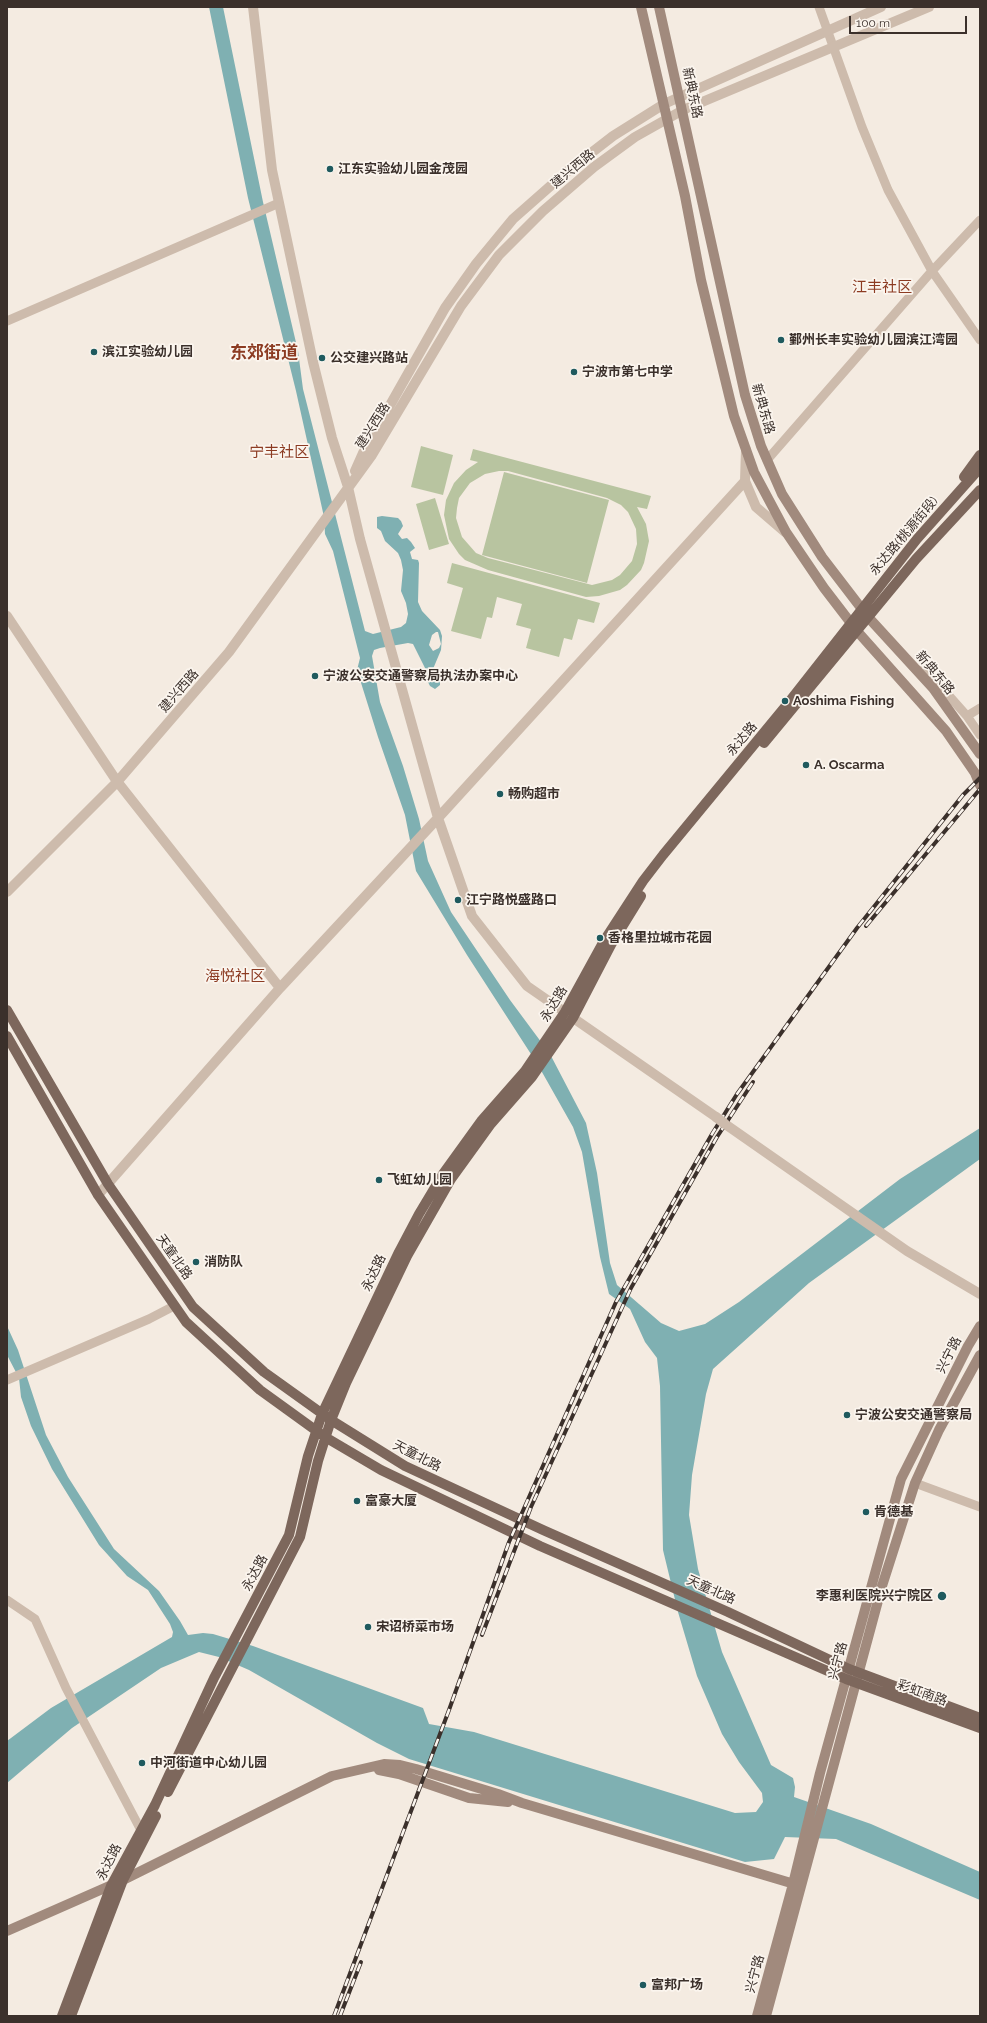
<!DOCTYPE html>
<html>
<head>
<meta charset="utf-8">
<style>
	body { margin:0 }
	#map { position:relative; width:987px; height:2023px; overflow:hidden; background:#f4ebe1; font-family:Raleway,sans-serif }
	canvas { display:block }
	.frame { position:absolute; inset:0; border:8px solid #3b302b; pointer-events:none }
	.scale { position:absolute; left:849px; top:16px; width:118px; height:18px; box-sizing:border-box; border:2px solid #3b302b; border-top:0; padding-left:5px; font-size:12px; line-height:14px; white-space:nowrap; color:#3b302b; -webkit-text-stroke:3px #fbf5ee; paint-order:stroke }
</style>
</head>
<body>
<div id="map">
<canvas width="987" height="2023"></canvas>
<div class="frame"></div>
<div class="scale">100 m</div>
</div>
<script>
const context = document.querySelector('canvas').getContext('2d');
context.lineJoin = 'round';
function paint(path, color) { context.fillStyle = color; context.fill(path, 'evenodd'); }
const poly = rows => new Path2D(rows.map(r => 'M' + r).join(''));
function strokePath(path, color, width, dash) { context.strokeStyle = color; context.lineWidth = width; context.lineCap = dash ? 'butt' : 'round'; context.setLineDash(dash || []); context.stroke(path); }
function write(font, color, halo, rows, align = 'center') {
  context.font = font + ' Raleway,"Noto Sans SC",sans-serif'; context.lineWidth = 3.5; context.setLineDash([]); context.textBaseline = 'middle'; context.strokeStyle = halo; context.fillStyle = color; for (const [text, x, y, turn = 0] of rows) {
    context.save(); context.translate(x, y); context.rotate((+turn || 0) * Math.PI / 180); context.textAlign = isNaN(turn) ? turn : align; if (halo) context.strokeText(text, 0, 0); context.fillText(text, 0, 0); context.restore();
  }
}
const green = poly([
	[421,446,453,455,443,495,411,487],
	[473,449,651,496,647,509,637,507,646,524,649,541,644,563,641,570,627,585,620,590,599,596,586,597,488,570,465,560,459,554,449,539,444,515,446,500,454,483,466,470,478,462,470,460],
	[499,471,508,471,607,498,621,505,628,512,636,529,637,544,632,561,620,575,612,580,592,585,488,558,476,553,462,537,456,518,457,508,459,498,470,483,485,474],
	[504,472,609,500,587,583,482,555],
	[435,498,449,544,429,550,416,504],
	[452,563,600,603,594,623,578,619,572,640,564,638,559,657,526,648,531,629,516,625,522,604,497,597,492,618,487,617,481,639,451,631,463,588,447,583]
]);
const water = poly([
	[209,7,223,7,263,202,298,351,303,389,365,631,373,634,401,627,406,623,408,614,406,603,401,591,403,570,401,560,398,553,385,541,381,531,377,528,377,517,382,516,398,518,401,521,403,526,398,534,402,539,407,538,411,542,415,548,410,552,412,559,418,560,419,563,418,602,422,611,440,630,442,636,441,650,433,669,440,681,440,685,435,689,430,686,427,680,425,668,413,644,408,643,380,648,374,650,372,656,380,702,403,766,419,819,428,861,451,912,510,1000,550,1054,586,1123,597,1173,610,1263,617,1285,661,1323,679,1331,705,1324,739,1302,900,1179,980,1128,980,1159,809,1283,713,1369,706,1394,692,1475,689,1515,698,1569,722,1652,771,1765,793,1778,795,1787,794,1797,871,1824,980,1872,980,1900,836,1839,785,1837,774,1859,745,1862,409,1759,377,1743,249,1670,219,1657,199,1652,161,1668,72,1728,7,1783,7,1741,51,1708,172,1637,173,1632,170,1624,148,1590,127,1576,99,1545,52,1469,31,1426,21,1397,19,1378,7,1355,7,1326,18,1350,46,1435,68,1477,114,1549,159,1591,180,1621,188,1635,203,1633,213,1634,253,1646,423,1708,429,1724,474,1732,735,1813,756,1812,763,1802,762,1793,739,1762,722,1734,697,1676,678,1612,663,1550,660,1386,657,1358,645,1342,630,1309,609,1294,600,1257,582,1152,573,1127,538,1065,467,955,416,871,405,815,378,737,357,670,360,658,333,551,325,534,324,517,296,391,248,198],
	[436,632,438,632,441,644,439,648,433,651,429,645,432,635]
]);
const minor = poly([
	[819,7,862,127,888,190,932,271,980,340],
	[7,321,279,203],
	[767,460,932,271,980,220],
	[919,670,935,680,967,716,980,735],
	[967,716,980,708],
	[7,1380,149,1319,174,1306],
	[915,1483,980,1507],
	[7,1600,35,1619,66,1688,144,1836]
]);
const tertiary = poly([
	[253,7,272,170,313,362,332,438,348,487,360,539,438,818,472,916,527,986,716,1117],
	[746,450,745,481,756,507,785,532],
	[355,471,363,453,445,308,476,264,513,219,564,174,613,136,664,104,881,7],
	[7,616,116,780,280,988],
	[7,892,117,782,229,652,372,455,461,306,499,255,543,211,594,167,635,137,683,110,929,7],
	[725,1124,907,1251,980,1294],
	[98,1195,280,988,438,818,745,481]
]);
const secondary = poly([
	[641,7,685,196,701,280,734,416,754,472,786,532,824,588,857,631,946,731,975,773,980,785],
	[659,7,745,395,761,446,782,494,822,557,868,617,933,688,980,754],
	[379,1770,399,1774,469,1798,508,1802],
	[7,1931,123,1880,332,1776,384,1764,400,1765,416,1769,498,1794,522,1803,801,1886],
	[757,2016,793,1884,820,1773,901,1479,968,1346,980,1326],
	[766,2016,882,1586,915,1483,939,1430,980,1355]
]);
const primary = poly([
	[964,477,980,455],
	[764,743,916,559,980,490],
	[7,1010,108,1184,193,1307,264,1372,331,1420,405,1466,543,1530,728,1612,849,1669,980,1718],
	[7,1036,98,1195,186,1322,260,1390,325,1437,381,1470,540,1546,846,1679,980,1728],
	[168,1792,300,1537,318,1461,331,1420,346,1383,407,1256,451,1179,490,1125,532,1077,573,1018,612,943,641,896],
	[62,2016,111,1886,155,1805,214,1678,289,1535,308,1456,322,1414,399,1252,419,1214,443,1174,482,1120,525,1071,546,1040,565,1012,604,941,643,881,663,855,785,707,917,539,980,468],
	[71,2016,123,1880,156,1816]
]);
const rail = poly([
	[866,926,980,789],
	[482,1635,531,1507,631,1288,717,1137,753,1082],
	[334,2016,449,1710,509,1542,616,1302,712,1134,737,1094,857,928,963,795,980,778],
	[340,2016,361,1962]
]);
const tertiaryBridge = poly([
	[716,1117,725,1124]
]);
const markers = [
	[330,169,4,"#1f5a5e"],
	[781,340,4,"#1f5a5e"],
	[94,352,4,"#1f5a5e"],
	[322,358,4,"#1f5a5e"],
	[574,372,4,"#1f5a5e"],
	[315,676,4,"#1f5a5e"],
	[785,701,4,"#1f5a5e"],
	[806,765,4,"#1f5a5e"],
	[500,794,4,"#1f5a5e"],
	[458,900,4,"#1f5a5e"],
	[600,938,4,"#1f5a5e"],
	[379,1180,4,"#1f5a5e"],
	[196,1262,4,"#1f5a5e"],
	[847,1415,4,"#1f5a5e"],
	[357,1501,4,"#1f5a5e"],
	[866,1512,4,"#1f5a5e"],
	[942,1596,5,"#1f5a5e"],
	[368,1627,4,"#1f5a5e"],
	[142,1763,4,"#1f5a5e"],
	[643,1985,4,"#1f5a5e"]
];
const streetNames = [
	["新典东路",692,93,78],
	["建兴西路",573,169,-40],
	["新典东路",763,409,74],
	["建兴西路",373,426,-58],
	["永达路(桃源街段)",904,536,-50],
	["新典东路",935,673,50],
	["建兴西路",179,691,-49],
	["永达路",742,739,-50],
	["永达路",554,1004,-59],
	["天童北路",174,1257,55],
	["永达路",374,1273,-65],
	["兴宁路",949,1355,-63],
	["天童北路",417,1456,27],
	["永达路",255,1573,-62],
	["天童北路",711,1590,24],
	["兴宁路",838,1661,-75],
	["彩虹南路",922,1693,20],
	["永达路",109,1862,-63],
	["兴宁路",755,1974,-75]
];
const poiNames = [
	["江东实验幼儿园金茂园",338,169],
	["鄞州长丰实验幼儿园滨江湾园",789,340],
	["滨江实验幼儿园",102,352],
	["公交建兴路站",330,358],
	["宁波市第七中学",582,372],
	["宁波公安交通警察局执法办案中心",323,676],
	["Aoshima Fishing",793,701],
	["A. Oscarma",814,765],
	["畅购超市",508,794],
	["江宁路悦盛路口",466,900],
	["香格里拉城市花园",608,938],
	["飞虹幼儿园",387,1180],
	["消防队",204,1262],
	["宁波公安交通警察局",855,1415],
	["富豪大厦",365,1501],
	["肯德基",874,1512],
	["李惠利医院兴宁院区",933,1596,"right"],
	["宋诏桥菜市场",376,1627],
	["中河街道中心幼儿园",150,1763],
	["富邦广场",651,1985]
];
const quarterNames = [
	["江丰社区",882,287],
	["宁丰社区",279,452],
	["海悦社区",235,976]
];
const districtNames = [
	["东郊街道",264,353]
];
paint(green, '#b8c4a0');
paint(water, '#7fb0b2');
strokePath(minor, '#cdbbac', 9);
strokePath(tertiary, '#cdbbac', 10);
strokePath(secondary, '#a18a7d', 10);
strokePath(primary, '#7d675c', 10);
strokePath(rail, '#3b302b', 4);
strokePath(rail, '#fbf5ee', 2.5, [8]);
strokePath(tertiaryBridge, '#cdbbac', 10);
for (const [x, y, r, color] of markers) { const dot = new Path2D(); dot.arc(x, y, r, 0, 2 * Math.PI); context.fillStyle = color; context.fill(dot); strokePath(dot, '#fbf5ee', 1.5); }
write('13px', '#3b302b', '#fbf5ee', streetNames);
write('bold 13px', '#3b302b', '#fbf5ee', poiNames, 'left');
write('15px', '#8c3b22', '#fbf5ee', quarterNames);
write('bold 17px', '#8c3b22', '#fbf5ee', districtNames);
</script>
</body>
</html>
